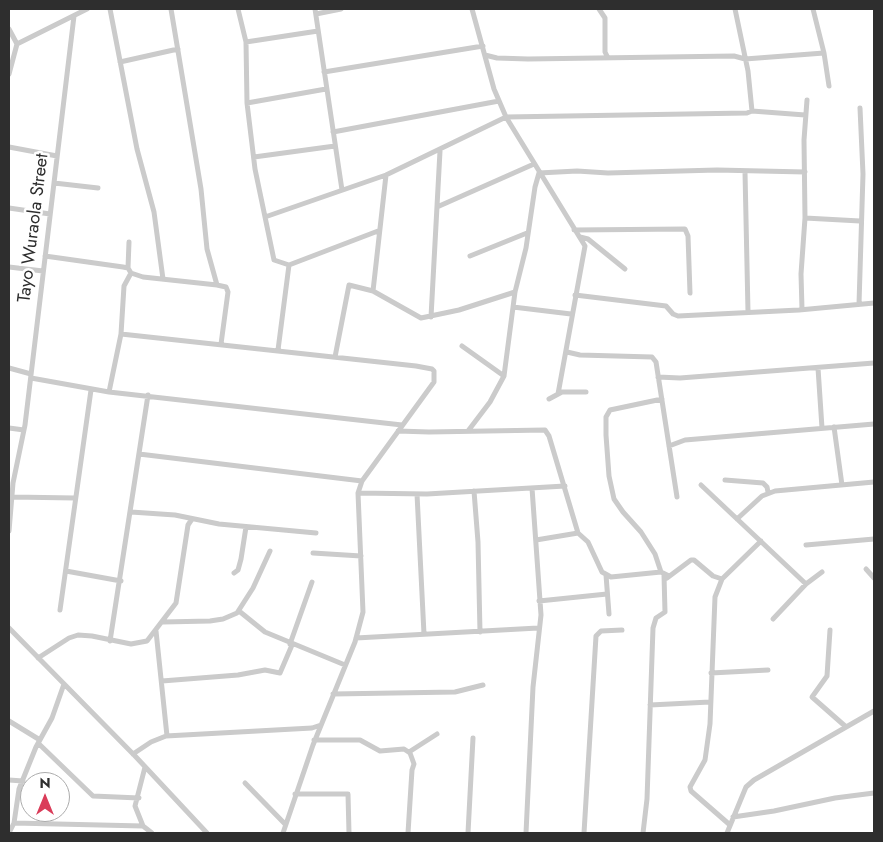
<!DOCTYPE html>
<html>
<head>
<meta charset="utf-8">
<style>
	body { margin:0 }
	#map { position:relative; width:883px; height:842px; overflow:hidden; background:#fff; font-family:Jost,sans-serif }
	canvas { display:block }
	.frame { position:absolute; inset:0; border:10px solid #2e2e2e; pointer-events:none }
	.north { position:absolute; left:20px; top:772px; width:50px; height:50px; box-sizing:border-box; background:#fff; border:1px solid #ababab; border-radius:50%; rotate:0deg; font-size:14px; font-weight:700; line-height:20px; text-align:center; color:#2e2e2e }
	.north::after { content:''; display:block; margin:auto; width:18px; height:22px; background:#da3c59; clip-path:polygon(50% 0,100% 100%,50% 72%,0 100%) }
</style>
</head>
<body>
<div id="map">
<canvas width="883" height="842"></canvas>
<div class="frame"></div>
<div class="north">N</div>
</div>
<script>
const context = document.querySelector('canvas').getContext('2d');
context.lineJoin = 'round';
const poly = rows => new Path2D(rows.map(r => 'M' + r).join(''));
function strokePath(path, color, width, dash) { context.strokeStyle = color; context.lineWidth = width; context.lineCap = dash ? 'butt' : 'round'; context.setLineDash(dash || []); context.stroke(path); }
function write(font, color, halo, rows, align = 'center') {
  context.font = font + ' Jost,sans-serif'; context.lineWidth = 5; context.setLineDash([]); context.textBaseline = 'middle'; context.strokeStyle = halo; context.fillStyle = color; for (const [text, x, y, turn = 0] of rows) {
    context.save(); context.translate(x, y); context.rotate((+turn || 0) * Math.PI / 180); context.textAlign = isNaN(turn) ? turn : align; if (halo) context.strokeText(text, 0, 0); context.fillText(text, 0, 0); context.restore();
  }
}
const minor = poly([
	[110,9,137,149,154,212,163,279],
	[171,9,201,189,207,249,217,285,226,287,228,292,221,344],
	[238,9,246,42,247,103,255,169,274,260,289,265,378,231],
	[315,9,342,190],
	[472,9,494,89,506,117,585,246,558,394],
	[599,9,605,18,605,52,608,58],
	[735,9,748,71,752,111],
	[813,9,824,53,829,86],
	[316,14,341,9],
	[9,29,17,44,9,74],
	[246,42,318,31],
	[17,44,87,9],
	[485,55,497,58,528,59,734,56,745,59,824,53],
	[120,62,178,49],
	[324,72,483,46],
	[247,103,326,89],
	[333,132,499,101],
	[9,147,57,156],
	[254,157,335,146],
	[745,172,748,312],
	[54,183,98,188],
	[437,207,534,164],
	[9,208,50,214],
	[265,217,386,175,506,117,747,113,752,111,805,115],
	[805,218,860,221],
	[574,230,685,229,688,236,690,293],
	[580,237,588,239,625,269],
	[45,256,123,267,128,268,131,273,143,277,217,285],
	[470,256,527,233],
	[9,267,43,271],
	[128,268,129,242],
	[373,291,386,175],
	[575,295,666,306,673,314,678,316,799,310,874,303],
	[859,304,863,174,860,108],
	[513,307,571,314],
	[802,309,801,274,805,218,804,140,807,100],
	[431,317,440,151],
	[121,334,416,366,432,369,434,371,434,382,362,481,358,493,363,612,355,642,313,745,283,833],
	[462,346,504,376],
	[278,350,289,265],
	[567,352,580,355,652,357,656,362,677,497],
	[335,357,349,285,373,291,421,318,459,310,515,292],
	[9,368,31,374],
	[818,368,822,428],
	[658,377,680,378,874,363],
	[31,378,109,392,402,425],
	[109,392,121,334,124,286,131,273],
	[549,399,562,392,586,392],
	[662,399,610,410,606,417,606,435,609,476,614,499,623,512,641,532,655,554,661,572,669,576],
	[834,427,842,485],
	[9,428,24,430],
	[398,431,429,432,545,430,549,436,578,533,588,542,602,572,611,577,661,572],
	[468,431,490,402,504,376,515,292,526,248,535,187,539,173,577,171,608,173,717,170,805,172],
	[669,446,685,440,874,424],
	[139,454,362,481],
	[725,480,763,483,767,487,768,492],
	[701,485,806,584],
	[474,491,478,542,480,632],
	[358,493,427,494,565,486],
	[417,494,424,634],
	[12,497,75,498],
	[131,512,175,515,219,524,316,533],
	[737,519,762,496,775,491,874,482],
	[9,531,13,483,25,425,74,16],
	[536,540,578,533],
	[806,545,874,539],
	[313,553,361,556],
	[866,569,874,578],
	[66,571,121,581],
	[234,573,238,570,241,559,246,527],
	[606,575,609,614],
	[667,578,691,560,694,560,713,576,722,579,761,541],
	[722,579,715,597,710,724,705,760,690,787,691,791,730,825],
	[539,601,607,594],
	[60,610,91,390],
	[239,611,265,632,345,665],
	[773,619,806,584,822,572],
	[163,622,210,621,223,619,237,613,253,588,270,551],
	[9,628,136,757,207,833],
	[830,630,827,676,812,697,845,726],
	[156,631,167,736],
	[356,638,538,628],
	[110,641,148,395],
	[290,644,312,582],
	[38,658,69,638,78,635,92,636,131,644,147,641,176,603,188,525,192,519],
	[711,673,768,670],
	[162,681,238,675,265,670,280,673,292,645],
	[333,694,455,692,483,685],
	[650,705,710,702],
	[9,721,40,740],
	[314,740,360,740,380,751,404,749,410,753,414,764,412,770,408,833],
	[38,743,93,796,139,798],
	[409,752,437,734],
	[133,754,151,742,166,736,312,728,321,725],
	[145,767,135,806,143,826,152,833],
	[9,780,23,781],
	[245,783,285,824],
	[295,794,348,794,349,833],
	[733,817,774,811,835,798,874,793],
	[14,823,143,826],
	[9,833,14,823,19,789,36,747,52,718,64,684],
	[468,833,473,738],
	[526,833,533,687,541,615,532,488],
	[584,833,596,636,601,631,622,630],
	[643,833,647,799,653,628,656,618,665,612,664,575],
	[727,833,746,787,754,780,874,711]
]);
const streetNames = [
	["Tayo Wuraola Street",34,228,-83]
];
strokePath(minor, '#cbcbcb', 5);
write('18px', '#2e2e2e', '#fff', streetNames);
</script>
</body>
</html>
